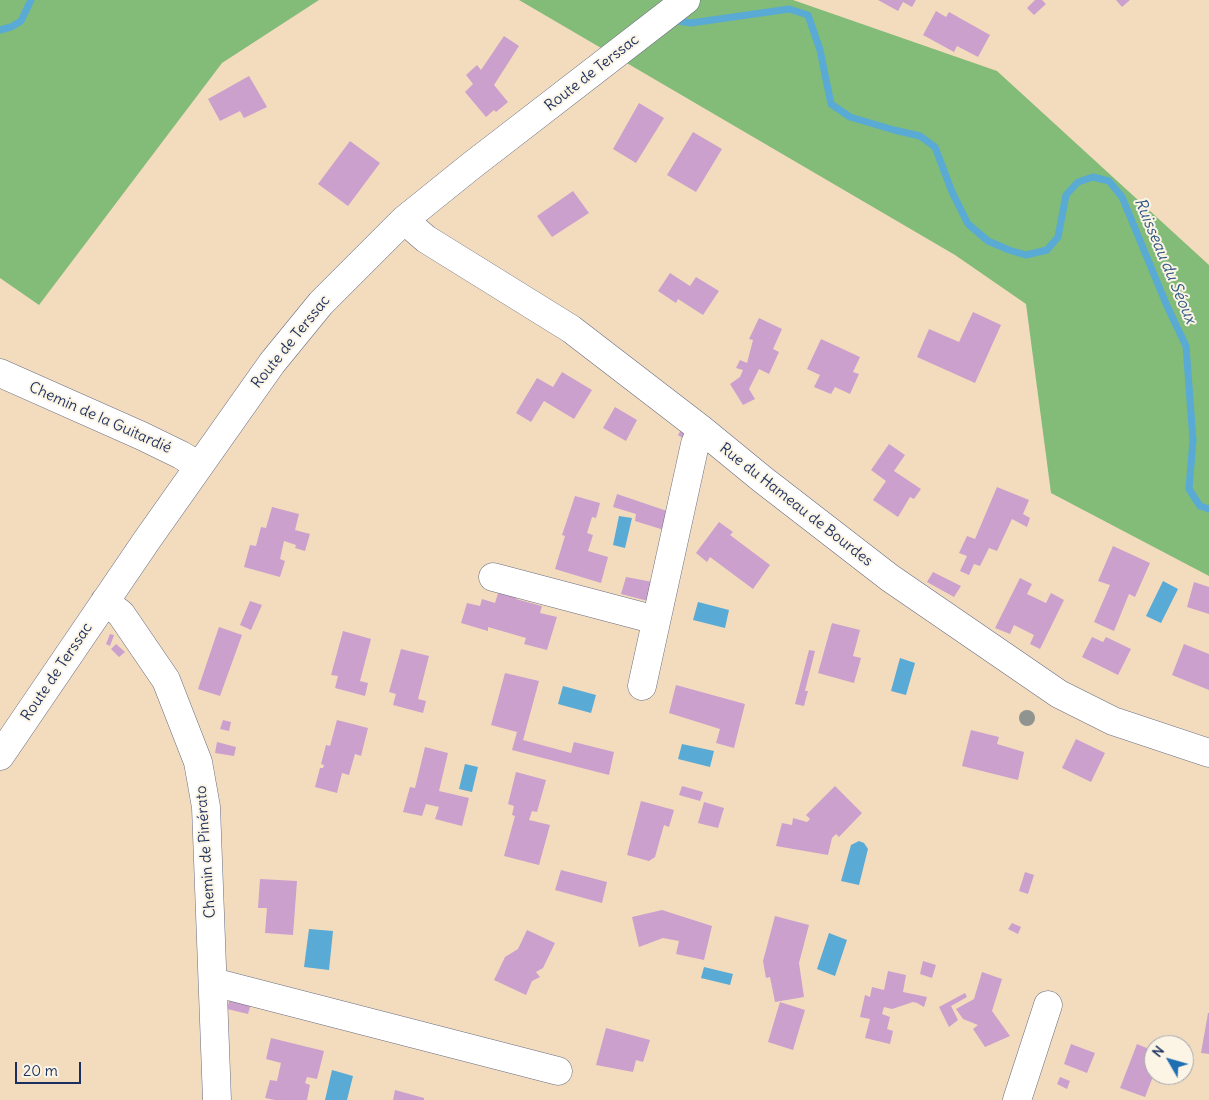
<!DOCTYPE html>
<html>
<head>
<meta charset="utf-8">
<style>
	body { margin:0 }
	#map { position:relative; width:1209px; height:1100px; overflow:hidden; background:#f3dcbe; font-family:Delius,sans-serif }
	canvas { display:block }
	.north { position:absolute; left:1144px; top:1035px; width:50px; height:50px; box-sizing:border-box; background:#fcf5e5; border:1px solid #a2a6af; border-radius:50%; rotate:308deg; font-size:14px; font-weight:700; line-height:20px; text-align:center; color:#1b2f5e }
	.north::after { content:''; display:block; margin:auto; width:18px; height:22px; background:#1f6fb2; clip-path:polygon(50% 0,100% 100%,50% 72%,0 100%) }
	.scale { position:absolute; left:15px; top:1062px; width:66px; height:22px; box-sizing:border-box; border:2px solid #1b2f5e; border-top:0; padding-left:6px; font-size:15px; line-height:18px; white-space:nowrap; color:#1b2f5e; -webkit-text-stroke:4px #fcf5e5; paint-order:stroke }
</style>
</head>
<body>
<div id="map">
<canvas width="1209" height="1100"></canvas>
<div class="north">N</div>
<div class="scale">20 m</div>
</div>
<script>
const context = document.querySelector('canvas').getContext('2d');
context.lineJoin = 'round';
function paint(path, color) { context.fillStyle = color; context.fill(path, 'evenodd'); }
const poly = rows => new Path2D(rows.map(r => 'M' + r).join(''));
function strokePath(path, color, width, dash) { context.strokeStyle = color; context.lineWidth = width; context.lineCap = dash ? 'butt' : 'round'; context.setLineDash(dash || []); context.stroke(path); }
function write(font, color, halo, rows, align = 'center') {
  context.font = font + ' Delius,sans-serif'; context.lineWidth = 4; context.setLineDash([]); context.textBaseline = 'middle'; context.strokeStyle = halo; context.fillStyle = color; for (const [text, x, y, turn = 0] of rows) {
    context.save(); context.translate(x, y); context.rotate((+turn || 0) * Math.PI / 180); context.textAlign = isNaN(turn) ? turn : align; if (halo) context.strokeText(text, 0, 0); context.fillText(text, 0, 0); context.restore();
  }
}
const forest = poly([
	[0,0,319,0,222,63,39,305,0,278],
	[519,0,793,0,997,71,1209,265,1209,576,1051,493,1026,304,955,255]
]);
const water = poly([
	[619,516,632,518,625,548,613,545],
	[1163,581,1178,589,1161,623,1146,616],
	[698,602,729,610,725,628,693,620],
	[900,658,915,663,906,695,891,691],
	[563,686,596,695,591,713,558,704],
	[682,744,714,751,710,767,678,759],
	[465,764,478,767,472,792,459,789],
	[859,841,864,843,868,849,859,885,841,881,851,845],
	[309,929,333,931,329,970,304,967],
	[829,933,847,940,835,976,817,969],
	[704,967,733,974,730,985,701,978],
	[332,1070,353,1076,347,1100,325,1100]
]);
const stream = poly([
	[676,17,678,21,691,23,789,9,808,15,820,50,831,104,850,117,894,130,920,136,935,147,952,192,968,224,988,241,1009,250,1026,255,1047,250,1058,237,1066,195,1078,182,1093,177,1109,181,1122,197,1167,306,1186,346,1193,440,1189,489,1200,506,1209,509],
	[0,30,11,27,21,21,31,0]
]);
const building = poly([
	[878,0,916,0,912,7,903,2,898,11],
	[1035,0,1042,0,1046,4,1034,15,1027,8],
	[1116,0,1130,0,1122,7],
	[936,11,946,17,949,12,990,35,978,57,957,46,954,52,923,35],
	[504,36,519,46,494,85,508,102,496,112,494,110,486,117,465,92,473,84,466,75,477,65,481,70],
	[249,76,267,107,244,118,240,111,220,121,208,99],
	[639,103,664,118,636,163,613,149],
	[693,132,722,149,696,192,667,175],
	[350,141,380,163,348,206,318,184],
	[573,191,589,213,552,237,537,216],
	[670,273,690,286,696,277,719,291,703,315,678,299,676,303,658,291],
	[973,312,1001,325,975,383,917,357,929,329,959,342],
	[759,318,782,329,773,349,779,352,769,374,759,369,749,389,755,399,743,405,730,384,740,377,743,370,736,368,740,360,747,363,753,340,749,339],
	[821,339,860,357,853,372,859,374,850,394,835,387,831,394,814,387,820,375,807,369],
	[562,372,592,390,574,419,544,401,531,422,516,413,537,378,553,387],
	[615,407,637,420,626,441,603,428],
	[681,430,687,434,684,439,678,435],
	[889,444,905,455,894,471,921,489,914,499,910,497,898,517,873,500,886,481,871,470],
	[997,487,1029,500,1023,514,1030,518,1027,527,1012,519,997,551,989,548,980,566,974,564,969,575,960,571,967,556,959,553,967,536,975,539],
	[617,494,670,512,664,530,635,521,636,514,613,507],
	[575,496,600,503,596,518,592,517,587,533,593,535,588,551,608,557,601,583,555,569,565,536,562,535],
	[272,507,299,514,295,530,310,534,305,551,295,548,296,545,284,541,280,559,285,561,280,577,244,567,250,545,256,546,261,527,266,528],
	[719,522,733,532,730,535,770,565,753,589,710,557,707,562,696,553],
	[1113,546,1150,563,1135,597,1129,594,1114,631,1094,622,1110,585,1098,581],
	[933,572,961,586,954,597,927,582],
	[626,577,653,582,648,601,621,594],
	[1020,578,1032,584,1027,594,1046,603,1051,593,1064,600,1040,649,1030,644,1034,635,1014,625,1010,634,995,628],
	[1194,582,1209,587,1209,614,1187,607],
	[499,590,517,595,516,599,542,606,540,613,557,617,547,650,524,644,526,638,488,627,488,631,461,623,467,603,480,606,482,599,495,603],
	[250,601,262,605,251,630,240,625],
	[832,623,860,630,853,656,861,658,854,683,818,673],
	[219,627,242,635,220,696,198,689],
	[343,631,371,639,360,681,368,683,365,696,335,688,338,676,331,675],
	[110,634,114,635,110,646,106,644],
	[1092,637,1103,642,1106,637,1131,649,1118,675,1082,657],
	[116,644,125,652,119,657,111,649],
	[1184,644,1209,654,1209,690,1172,675],
	[401,649,429,656,418,699,426,701,423,713,393,705,396,694,389,692],
	[809,650,815,651,805,691,808,691,804,706,795,704],
	[505,673,539,681,523,740,571,753,574,742,614,752,609,775,512,750,517,732,491,725],
	[676,685,745,704,734,748,716,743,720,729,669,713],
	[223,720,231,722,229,731,220,729],
	[337,720,368,728,361,756,355,754,349,775,342,773,337,793,315,787,320,768,323,768,324,765,321,764,326,745,330,746],
	[971,730,999,737,997,744,1024,752,1018,780,962,766],
	[1076,739,1105,753,1091,782,1062,768],
	[217,742,236,747,234,756,215,753],
	[425,747,448,753,439,791,469,798,462,826,435,819,439,807,426,804,422,816,403,812,410,787,415,788],
	[516,772,546,780,537,812,532,811,529,820,550,825,539,865,504,856,515,816,512,815,514,806,508,804],
	[682,786,703,792,700,801,679,795],
	[835,786,862,813,839,837,836,834,832,838,828,855,776,846,782,823,792,825,793,818,807,822,810,819,806,815],
	[641,801,674,810,669,827,664,825,655,857,649,861,627,855],
	[704,802,724,808,718,828,698,823],
	[561,870,607,882,602,903,555,890],
	[1025,872,1034,875,1028,894,1019,891],
	[260,879,297,881,293,935,265,933,267,908,258,908],
	[662,910,712,926,704,960,676,954,679,941,663,938,639,947,632,917],
	[775,916,809,925,799,963,804,997,775,1002,770,977,766,978,763,961],
	[1012,923,1021,927,1018,934,1008,929],
	[527,930,555,943,543,968,536,972,540,977,532,981,526,995,494,980,505,957,518,949],
	[923,961,936,965,932,978,920,974],
	[888,971,906,975,903,992,927,997,924,1007,917,1003,913,1002,892,1009,884,1007,882,1014,890,1017,887,1029,893,1031,890,1044,865,1038,870,1019,860,1017,865,995,870,997,872,987,884,990],
	[982,972,1002,979,992,1011,1010,1036,985,1047,973,1029,978,1025,963,1019,956,1009,974,999],
	[965,993,967,997,951,1006,958,1020,949,1027,939,1007],
	[231,994,252,1000,248,1014,227,1009],
	[780,1002,805,1010,793,1050,768,1042],
	[1208,1013,1209,1013,1209,1054,1201,1053],
	[606,1028,650,1040,643,1062,636,1060,633,1072,596,1065],
	[271,1038,324,1051,317,1079,307,1077,305,1083,310,1085,307,1100,275,1100,265,1098,270,1080,277,1081,281,1063,266,1059],
	[1071,1044,1095,1053,1087,1073,1064,1064],
	[1137,1044,1154,1051,1154,1074,1145,1097,1120,1088],
	[1060,1077,1070,1081,1067,1089,1057,1084],
	[395,1090,424,1098,424,1100,393,1100]
]);
const minor = poly([
	[404,220,426,239,571,329,701,429,762,479,890,578,1059,694,1113,721,1209,753],
	[0,373,142,436,181,455,199,466],
	[493,577,656,620],
	[105,601,121,614,166,680,198,762,206,807,217,1100],
	[642,686,695,444,701,429],
	[0,756,147,540,272,363,321,303,404,220,471,166,686,0],
	[213,982,558,1071],
	[1017,1100,1048,1005]
]);
const trees = [
	[1027,718]
];
const streetNames = [
	["Route de Terssac",592,73,-38],
	["Route de Terssac",291,342,-51],
	["Chemin de la Guitardié",100,418,24],
	["Rue du Hameau de Bourdes",796,505,38],
	["Route de Terssac",57,672,-56],
	["Chemin de Pinérato",206,852,-94]
];
const waterNames = [
	["Ruisseau du Séoux",1165,261,67]
];
paint(forest, '#83bb78');
paint(water, '#59aad4');
strokePath(stream, '#59aad4', 7);
paint(building, '#cba0cd');
strokePath(minor, '#676c80', 29);
strokePath(minor, '#fff', 28);
context.fillStyle = '#8f9490';
for (const [x, y] of trees) { context.beginPath(); context.arc(x, y, 8, 0, 2 * Math.PI); context.fill(); }
write('15px', '#1b2f5e', '#fcf5e5', streetNames);
write('italic 16px', '#315a87', '#fcf5e5', waterNames);
</script>
</body>
</html>
